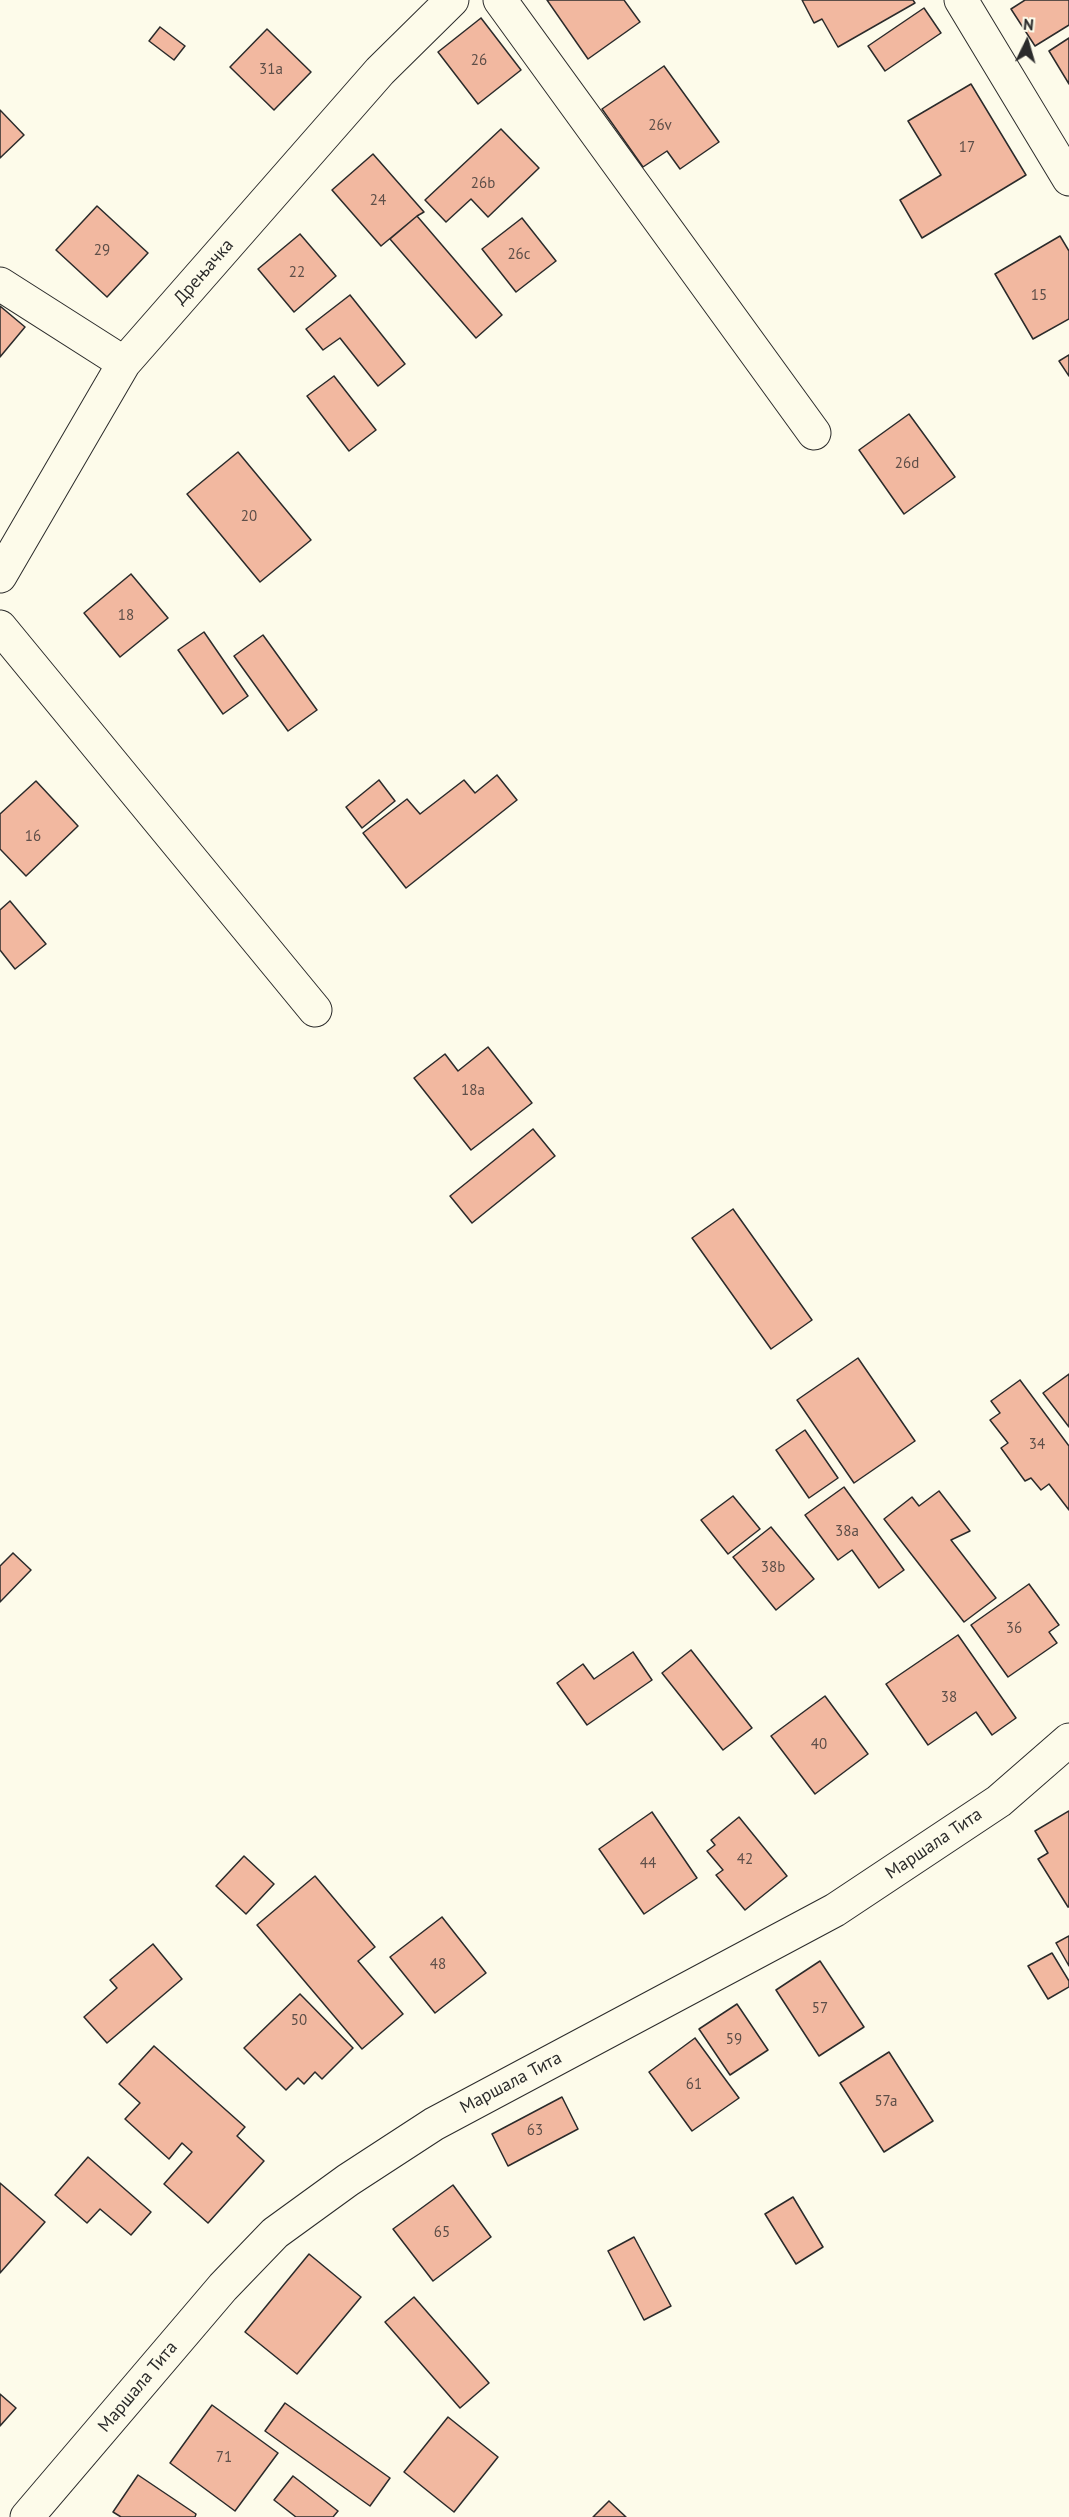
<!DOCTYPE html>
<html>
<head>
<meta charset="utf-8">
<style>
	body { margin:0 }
	#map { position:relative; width:1069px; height:2517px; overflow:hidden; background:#fdfbea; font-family:"PT Sans",sans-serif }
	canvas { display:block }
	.north { position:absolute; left:997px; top:12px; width:60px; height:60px; -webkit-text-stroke:4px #fdfbea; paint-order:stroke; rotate:5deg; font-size:16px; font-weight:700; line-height:24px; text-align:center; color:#2b2b2b }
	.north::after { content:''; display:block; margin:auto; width:21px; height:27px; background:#2b2b2b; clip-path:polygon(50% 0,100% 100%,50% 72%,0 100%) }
</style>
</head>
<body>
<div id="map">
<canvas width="1069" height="2517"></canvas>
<div class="north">N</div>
</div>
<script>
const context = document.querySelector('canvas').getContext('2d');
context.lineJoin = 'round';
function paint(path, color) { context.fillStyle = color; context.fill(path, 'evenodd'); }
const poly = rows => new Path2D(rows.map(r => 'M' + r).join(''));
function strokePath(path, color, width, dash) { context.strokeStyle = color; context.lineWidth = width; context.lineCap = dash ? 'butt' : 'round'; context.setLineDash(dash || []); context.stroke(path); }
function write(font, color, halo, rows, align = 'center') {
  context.font = font + ' "PT Sans",sans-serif'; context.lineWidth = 4.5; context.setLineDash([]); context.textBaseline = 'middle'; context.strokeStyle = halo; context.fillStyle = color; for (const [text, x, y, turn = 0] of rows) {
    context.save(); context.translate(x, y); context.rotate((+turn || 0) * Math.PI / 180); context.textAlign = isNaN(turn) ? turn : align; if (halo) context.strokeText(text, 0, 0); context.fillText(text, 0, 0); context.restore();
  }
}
const building = poly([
	[547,0,624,0,640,22,588,59,547,0],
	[802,0,913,0,915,3,838,47,822,19,814,23,802,0],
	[1025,0,1069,0,1069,25,1035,46,1011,9,1025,0],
	[924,8,941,33,885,71,868,46,924,8],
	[481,18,521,70,478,104,438,52,481,18],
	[160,27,185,46,174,60,149,41,160,27],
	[267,29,311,72,274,110,230,67,267,29],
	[1069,38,1069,84,1049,51,1069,38],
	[664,66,719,142,680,169,667,151,643,167,602,109,664,66],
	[971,84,1026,175,922,238,900,200,941,175,908,121,971,84],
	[0,110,24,135,0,158,0,110],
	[501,129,539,168,488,217,471,199,446,222,425,200,501,129],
	[373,154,424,212,417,216,381,246,332,190,373,154],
	[97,206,148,253,107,297,56,250,97,206],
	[417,216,502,315,476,338,390,239,417,216],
	[522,218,556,261,516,292,482,249,522,218],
	[300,234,336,276,294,312,258,269,300,234],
	[1060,236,1069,251,1069,319,1033,339,995,274,1060,236],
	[350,295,405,364,378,386,340,338,323,350,306,329,350,295],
	[0,306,25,327,0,357,0,306],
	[1069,355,1069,376,1059,361,1069,355],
	[334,376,376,430,349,451,307,396,334,376],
	[909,414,955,477,904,514,859,450,909,414],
	[238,452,311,540,260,582,187,494,238,452],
	[131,574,168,618,120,657,84,613,131,574],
	[204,632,248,696,223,714,178,650,204,632],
	[263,635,317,710,288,731,234,656,263,635],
	[497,775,517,800,406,888,363,833,407,799,420,814,464,780,475,793,497,775],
	[379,780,395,801,362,828,346,807,379,780],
	[36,781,78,826,26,876,0,849,0,814,36,781],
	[10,901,46,944,15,969,0,950,0,910,10,901],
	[488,1047,532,1103,471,1150,414,1078,445,1054,458,1071,488,1047],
	[533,1129,555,1156,472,1223,450,1196,533,1129],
	[733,1209,812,1320,771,1349,692,1238,733,1209],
	[858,1358,915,1441,854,1483,797,1400,858,1358],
	[1069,1374,1069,1427,1043,1393,1069,1374],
	[1020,1380,1069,1446,1069,1510,1049,1484,1041,1490,1031,1478,1025,1481,1001,1448,1008,1443,990,1420,1000,1413,991,1401,1020,1380],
	[805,1430,838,1478,809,1498,776,1450,805,1430],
	[844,1487,904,1570,879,1588,852,1550,838,1560,805,1515,844,1487],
	[939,1491,970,1531,951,1540,996,1598,964,1622,884,1519,912,1497,919,1506,939,1491],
	[733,1496,760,1529,728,1554,701,1520,733,1496],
	[771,1527,814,1579,776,1610,733,1557,771,1527],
	[13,1553,31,1570,0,1602,0,1566,13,1553],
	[1029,1584,1059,1625,1049,1632,1057,1643,1008,1677,971,1625,1029,1584],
	[958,1635,1016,1718,992,1735,976,1712,928,1745,886,1684,958,1635],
	[691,1650,752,1728,723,1750,662,1673,691,1650],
	[633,1652,652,1680,587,1725,557,1683,583,1664,594,1679,633,1652],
	[825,1696,868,1754,815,1794,771,1736,825,1696],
	[1069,1811,1069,1907,1068,1907,1038,1859,1048,1853,1035,1831,1069,1811],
	[652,1812,697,1878,644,1914,599,1849,652,1812],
	[739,1817,787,1876,745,1910,716,1875,723,1870,707,1851,715,1845,711,1840,739,1817],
	[244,1856,274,1884,246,1914,216,1886,244,1856],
	[315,1876,375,1947,358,1961,403,2014,362,2049,257,1925,315,1876],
	[442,1917,486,1973,435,2013,390,1957,442,1917],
	[1069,1936,1069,1966,1056,1943,1069,1936],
	[153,1944,182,1979,107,2043,84,2017,117,1988,110,1980,153,1944],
	[1052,1953,1069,1981,1069,1987,1048,1999,1028,1966,1052,1953],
	[820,1961,864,2027,819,2056,776,1990,820,1961],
	[300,1994,353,2048,322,2079,315,2072,304,2084,298,2078,286,2090,244,2048,300,1994],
	[737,2004,768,2050,730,2075,699,2029,737,2004],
	[695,2038,739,2098,692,2131,649,2072,695,2038],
	[154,2046,245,2127,237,2136,264,2161,208,2223,164,2184,192,2152,182,2143,169,2159,125,2119,140,2103,119,2084,154,2046],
	[889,2052,933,2121,884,2152,840,2083,889,2052],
	[562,2097,578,2129,508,2166,492,2134,562,2097],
	[88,2157,151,2212,131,2235,100,2209,87,2223,55,2195,88,2157],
	[0,2183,45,2222,0,2273,0,2183],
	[453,2185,491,2237,433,2281,393,2229,453,2185],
	[793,2197,823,2247,796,2264,765,2214,793,2197],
	[634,2237,671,2306,644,2320,608,2251,634,2237],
	[309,2254,361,2297,297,2374,245,2332,309,2254],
	[414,2297,489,2383,460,2408,385,2322,414,2297],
	[0,2394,16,2408,0,2426,0,2394],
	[285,2403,390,2478,370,2506,265,2431,285,2403],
	[212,2405,278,2453,235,2511,170,2463,212,2405],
	[448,2417,498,2457,454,2512,404,2472,448,2417],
	[138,2475,196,2514,195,2517,121,2517,113,2512,138,2475],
	[293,2476,338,2511,333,2517,296,2517,274,2500,293,2476],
	[609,2501,626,2517,593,2517,609,2501]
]);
const street = poly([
	[500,0,814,433],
	[961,0,1069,179],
	[0,284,124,363],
	[0,576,124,363,380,71,452,0],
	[0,627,315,1010]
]);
const secondary = poly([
	[27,2517,223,2287,275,2233,348,2180,434,2124,835,1910,999,1801,1069,1740]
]);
const numberNames = [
	["26",479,61],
	["31a",271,70],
	["26v",660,126],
	["17",967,148],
	["26b",483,184],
	["24",378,201],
	["29",102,251],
	["26c",519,255],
	["22",297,273],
	["15",1039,296],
	["26d",907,464],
	["20",249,517],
	["18",126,616],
	["16",33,837],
	["18a",473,1091],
	["34",1037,1445],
	["38a",847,1532],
	["38b",773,1568],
	["36",1014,1629],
	["38",949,1698],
	["40",819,1745],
	["42",745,1860],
	["44",648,1864],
	["48",438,1965],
	["57",820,2009],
	["50",299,2021],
	["59",734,2040],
	["61",694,2085],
	["57a",886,2102],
	["63",535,2131],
	["65",442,2233],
	["71",224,2458]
];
const streetNames = [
	["Дрењачка",204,272,-49],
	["Маршала Тита",934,1844,-34],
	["Маршала Тита",511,2083,-28],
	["Маршала Тита",138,2387,-50]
];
paint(building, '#f2b8a0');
strokePath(building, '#2b2b2b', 1.5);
strokePath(street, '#2b2b2b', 35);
strokePath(secondary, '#2b2b2b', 35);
strokePath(street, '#fdfbea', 33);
strokePath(secondary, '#fdfbea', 33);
write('15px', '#5d4e48', null, numberNames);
write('18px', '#2b2b2b', '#fdfbea', streetNames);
</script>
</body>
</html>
